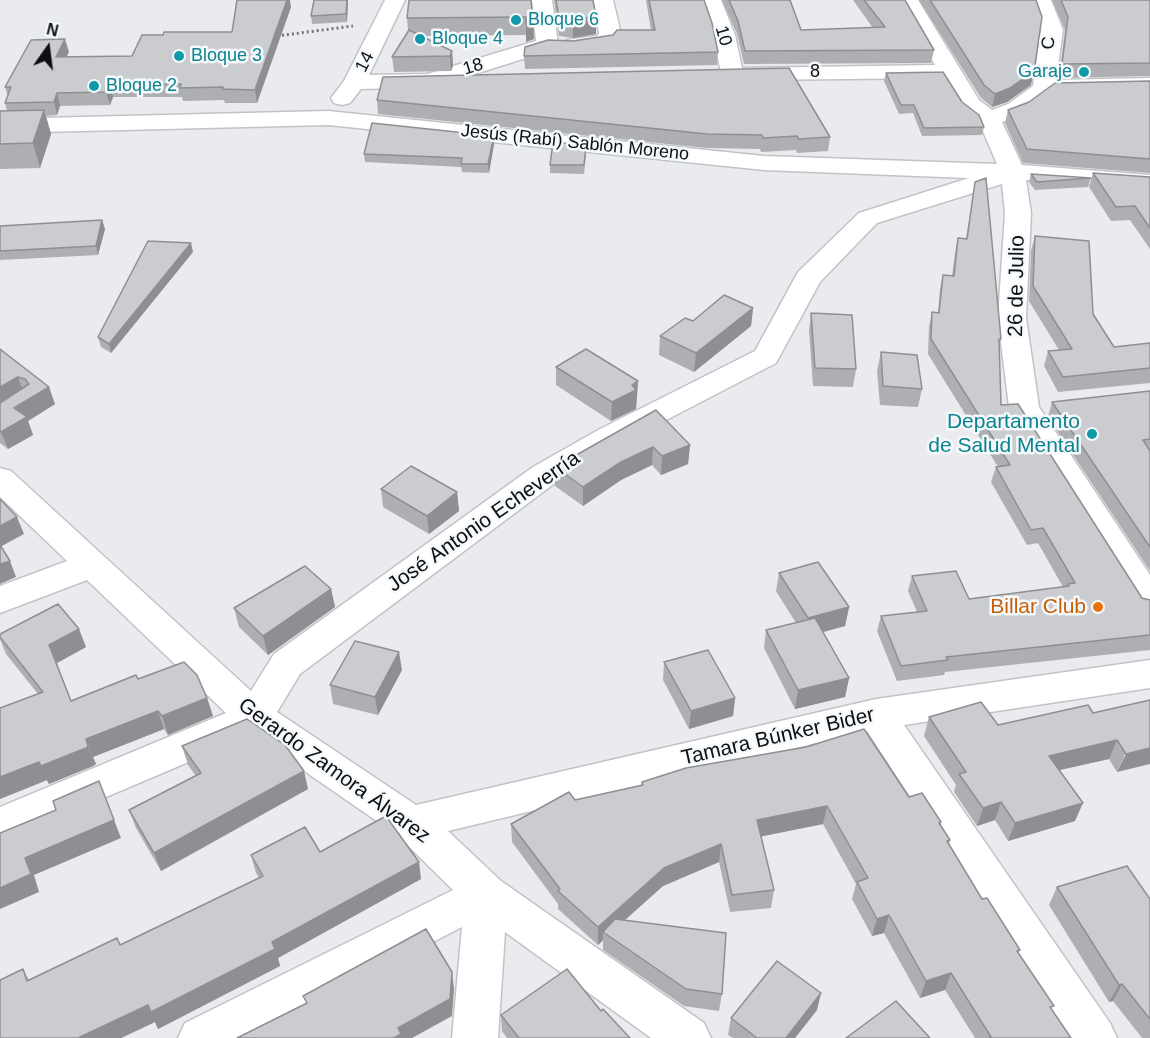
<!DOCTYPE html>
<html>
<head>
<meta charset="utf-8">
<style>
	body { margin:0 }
	#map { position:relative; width:1150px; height:1038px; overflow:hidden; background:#e9ebef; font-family:Helvetica,sans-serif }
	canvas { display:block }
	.north { position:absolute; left:18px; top:18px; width:60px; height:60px; -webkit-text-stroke:4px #f6f9fc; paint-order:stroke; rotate:14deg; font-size:16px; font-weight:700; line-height:24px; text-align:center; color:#0e0f10 }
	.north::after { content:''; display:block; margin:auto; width:21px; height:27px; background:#0e0f10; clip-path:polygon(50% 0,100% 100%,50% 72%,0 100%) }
</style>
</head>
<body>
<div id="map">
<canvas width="1150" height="1038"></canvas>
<div class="north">N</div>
</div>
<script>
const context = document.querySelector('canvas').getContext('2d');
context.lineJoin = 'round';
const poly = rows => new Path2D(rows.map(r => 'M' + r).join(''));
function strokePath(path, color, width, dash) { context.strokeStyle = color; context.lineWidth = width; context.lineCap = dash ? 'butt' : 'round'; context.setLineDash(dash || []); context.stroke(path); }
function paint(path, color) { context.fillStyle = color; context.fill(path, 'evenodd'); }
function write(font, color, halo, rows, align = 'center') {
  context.font = font + ' Helvetica,sans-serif'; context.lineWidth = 5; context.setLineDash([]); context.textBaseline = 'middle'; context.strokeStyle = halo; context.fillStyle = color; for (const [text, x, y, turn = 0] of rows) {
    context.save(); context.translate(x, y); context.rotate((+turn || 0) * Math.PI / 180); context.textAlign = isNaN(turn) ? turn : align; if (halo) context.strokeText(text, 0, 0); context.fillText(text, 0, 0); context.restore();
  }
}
const path = poly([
	[277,36,353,26]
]);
const minor = poly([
	[385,0,405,0,369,75,427,74,536,41,532,0,552,0,558,44,567,40,597,36,599,33,593,0,613,0,621,34,612,46,604,47,567,52,559,51,556,46,555,49,433,87,361,89,350,103,342,105,334,103,331,98,344,81,385,0],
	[701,0,721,0,735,35,742,68,935,65,898,0,918,0,979,100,992,110,1008,104,1033,86,1041,30,1031,0,1051,0,1063,30,1056,80,1150,78,1150,92,1051,94,1024,114,1002,122,1022,165,1150,175,1150,189,1026,180,1031,213,1026,318,1039,407,1150,575,1150,616,1138,612,1009,407,998,318,1005,213,1002,184,877,223,820,282,776,363,622,443,555,483,300,674,277,712,416,805,876,699,1150,660,1150,688,904,725,1110,1023,1117,1038,1068,1038,867,731,448,831,501,881,704,1023,711,1038,651,1038,505,932,498,1038,452,1038,462,927,247,1038,178,1038,185,1023,453,890,397,835,252,735,0,842,0,807,226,713,87,580,0,613,0,586,67,561,0,497,0,468,11,471,251,691,274,654,533,467,600,429,755,351,798,272,859,213,969,178,764,170,328,125,0,133,0,119,328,111,764,156,997,164,979,122,962,109,943,78,749,80,740,77,732,80,724,78,721,73,713,35,701,0]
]);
const wall = poly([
	[314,0,348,0,347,22,312,24,311,16],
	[531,0,534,39,526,42,526,35,421,36,452,51,453,66,451,71,394,72,392,57,408,31,407,18],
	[554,0,593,0,596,16,596,34,573,38,559,36],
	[646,0,704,0,718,52,717,65,525,69,524,56,573,41,651,30],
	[722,0,790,0,801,30,873,28,853,0,905,0,934,50,931,63,744,64,737,34],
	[919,0,1036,0,1031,85,1007,102,992,107,981,98],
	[1052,0,1150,0,1150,76,1059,78,1065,30],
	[291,7,257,103,225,103,224,100,183,101,182,97,113,97,110,105,60,106,57,115,46,116,51,134,40,168,0,169,0,111,7,111,5,103,8,97,5,87,69,52,66,57,132,56,163,35,232,32],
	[886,73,962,102,984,127,982,135,922,136,913,113,899,114,884,81],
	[1150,81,1150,173,1023,163,1005,123,1008,110],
	[377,100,830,137,828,151,797,153,796,150,761,152,760,149,706,148,378,114],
	[494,144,489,173,462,172,461,167,365,162,364,154],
	[586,154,584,174,550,173,550,165],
	[1093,173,1150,177,1150,249,1130,220,1111,221,1089,187],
	[1031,174,1091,178,1088,187,1035,190,1029,182],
	[975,182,1001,339,999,346,1001,405,1142,598,1150,600,1150,650,945,672,944,675,897,681,877,631,881,616,917,612,908,591,912,576,969,599,1063,587,1038,543,1027,545,991,482,996,467,998,467,928,354,929,326,932,312,938,312,940,289,943,275,952,276,955,253,958,238,966,239],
	[102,220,105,229,98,255,0,260,0,226],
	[1035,236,1093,314,1114,347,1150,343,1150,383,1058,392,1044,366,1048,351,1059,350,1029,301,1031,251],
	[193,252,111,353,101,347,98,337],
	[753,308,751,326,694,372,659,355,660,336,693,321],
	[811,313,856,369,853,387,813,386,809,331],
	[0,349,55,404,28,421,33,435,8,449,0,443],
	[881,352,922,389,918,407,880,405,877,371],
	[556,367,638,381,636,409,611,421,556,385],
	[1150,391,1150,571,1048,417,1052,402],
	[656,410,690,445,688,464,661,475,652,465,621,480,583,506,555,486,555,467],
	[381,489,457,492,459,511,429,534,383,507],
	[779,573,849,607,845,626,823,632,849,678,845,697,795,709,764,648,766,630,796,623,776,591],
	[331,589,335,607,268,655,239,627,234,608],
	[0,634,86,647,57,663,71,701,138,679,207,698,213,716,168,735,164,729,93,757,96,764,93,766,49,784,47,780,0,799,0,708,38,694,6,654,0,639],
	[664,662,735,698,733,716,689,729,663,680],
	[402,670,378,715,333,704,330,685],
	[1150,700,1117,772,1109,759,1059,770,1075,821,1008,841,995,820,977,826,954,792,956,785,924,736,929,717,998,725,1093,713],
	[182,746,308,789,161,871,136,828,129,810,196,776,188,765],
	[642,782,909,797,941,822,941,825,950,840,949,844,982,899,1020,950,1018,953,1052,1010,1071,1038,975,1038,945,990,920,998,884,933,872,936,852,899,856,884,823,824,761,836,774,890,771,908,730,912,719,862,663,886,625,920,722,994,719,1011,684,1006,603,950,603,940,598,945,558,909,558,904,512,842,511,824,575,800,641,785],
	[320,852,421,879,278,958,280,966,158,1029,155,1022,121,1038,0,1038,23,969,29,980,120,945,259,878,256,873,251,855],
	[1057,887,1150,899,1150,1038,1142,1038,1113,1001,1109,1002,1049,905],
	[817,1010,795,1038,733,1038,728,1035,731,1018],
	[601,1011,630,1038,507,1038,502,1031,501,1015]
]);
const shadedWall = poly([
	[287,0,290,0,291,7,257,103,255,90],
	[347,0,348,0,347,22,346,14],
	[596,16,596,34,573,38,573,20],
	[533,21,534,39,526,42,526,23],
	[65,39,69,52,60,70,56,57],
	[452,51,453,66,451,71,450,56],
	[1034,71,1031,85,1007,102,992,107,995,94],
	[110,84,113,97,110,105,106,92],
	[57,93,60,106,57,115,54,102],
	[44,110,51,134,40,168,33,143],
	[494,136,494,144,489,173,488,164],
	[102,220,105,229,98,255,96,246],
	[191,243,193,252,111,353,109,344],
	[753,308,751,326,694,372,696,353],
	[18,377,24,394,0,408,0,387],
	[638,381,636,409,611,421,612,402,632,385],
	[49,387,55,404,28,421,33,435,8,449,1,432,14,408],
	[690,445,688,464,661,475,662,456],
	[653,447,652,465,621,480,583,506,583,487,621,462],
	[457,492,459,511,429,534,427,516],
	[17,517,24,534,0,547,0,526],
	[10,561,16,577,0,584,0,564],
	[331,589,335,607,268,655,263,636],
	[849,607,845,626,805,637,808,618],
	[79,629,86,647,57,663,49,645],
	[399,652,402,670,378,715,375,697],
	[849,678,845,697,795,709,798,690],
	[207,698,213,716,168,735,162,716],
	[735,698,733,716,689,729,691,711],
	[158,711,164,729,93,757,86,739],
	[1117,740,1109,759,1042,774,1049,756],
	[88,746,96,764,93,766,49,784,47,780,0,799,0,777,39,762],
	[1150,748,1150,764,1117,772,1126,754],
	[304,771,308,789,161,871,154,853],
	[99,781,121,838,34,875,39,892,0,909,0,888,25,858],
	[1001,802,995,820,977,826,983,808],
	[1083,803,1075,821,1008,841,1015,823],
	[827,806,823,824,754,838,757,820],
	[721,844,719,862,663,886,608,935,603,932,603,940,598,945,598,927,664,868],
	[419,862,421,879,278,958,280,966,158,1029,155,1022,121,1038,78,1038,272,942],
	[889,915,884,933,872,936,877,919],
	[452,972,454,989,452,1016,412,1038,394,1038,398,1028],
	[951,973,945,990,920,998,926,981],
	[1122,984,1113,1001,1109,1002,1119,985],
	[821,993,817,1010,795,1038,786,1038]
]);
const building = poly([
	[237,0,287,0,255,90,222,89,223,87,180,88,181,84,110,84,106,92,57,93,54,102,5,103,11,87,5,87,31,40,65,39,56,57,132,56,142,35,163,35,164,32,232,32,237,0],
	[314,0,347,0,346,14,311,16,314,0],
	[409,0,531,0,533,21,526,23,526,17,407,18,409,0],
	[556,0,593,0,596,16,573,20,559,18,556,0],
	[649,0,704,0,712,23,718,52,524,56,525,47,548,40,573,41,613,35,617,30,655,30,649,0],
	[729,0,790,0,801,30,885,27,864,0,905,0,934,50,745,51,738,21,729,0],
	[930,0,1036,0,1042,17,1034,71,1010,88,995,94,984,85,930,0],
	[1061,0,1150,0,1150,63,1062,64,1068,17,1061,0],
	[409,30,452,51,450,56,392,57,409,30],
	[789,68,830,137,799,139,797,136,763,138,762,135,707,134,377,100,383,77,789,68],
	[943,72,962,102,979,115,984,127,924,128,914,105,901,105,886,73,943,72],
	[1150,81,1150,159,1027,149,1008,110,1029,102,1055,83,1150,81],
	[44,110,33,143,0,144,0,111,44,110],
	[372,123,494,136,488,164,461,164,462,158,364,154,372,123],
	[553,142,586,145,584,165,550,165,553,142],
	[1093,173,1150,177,1150,228,1135,206,1116,207,1093,173],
	[1031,174,1091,178,1037,182,1031,174],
	[986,178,1001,339,999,339,1001,405,1018,404,1142,598,1150,600,1150,635,946,657,948,660,901,666,881,616,927,611,912,576,956,571,969,599,1069,586,1068,584,1075,583,1043,528,1031,530,996,467,1010,465,931,339,932,312,939,313,943,275,954,276,958,238,967,239,975,182,986,178],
	[102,220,96,246,0,251,0,226,102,220],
	[1035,236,1089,241,1093,314,1114,347,1150,343,1150,368,1063,377,1048,351,1072,349,1033,286,1035,236],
	[148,241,191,243,109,344,98,337,148,241],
	[724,295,753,308,696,353,660,336,685,318,693,321,724,295],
	[811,313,852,315,856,369,815,368,811,313],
	[0,349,49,387,14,408,27,417,1,432,0,431,0,403,29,384,25,379,18,377,0,387,0,349],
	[586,349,638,381,632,385,636,390,612,402,556,367,586,349],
	[881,352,917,355,922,389,883,386,881,352],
	[1150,391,1150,439,1143,440,1150,451,1150,547,1052,402,1150,391],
	[656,410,690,445,662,456,653,447,621,462,583,487,555,467,656,410],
	[411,466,457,492,427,516,381,489,411,466],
	[0,499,17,517,0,526,0,499],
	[0,545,10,561,0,564,0,545],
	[818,562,849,607,808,618,779,573,818,562],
	[305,566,331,589,263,636,234,608,305,566],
	[58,604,79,629,49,645,71,701,136,675,138,679,184,662,197,675,207,698,162,716,158,711,86,739,88,746,86,748,41,766,39,762,0,777,0,708,43,692,0,637,0,634,58,604],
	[815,618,849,678,798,690,766,630,815,618],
	[355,641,399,652,375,697,330,685,355,641],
	[708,650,735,698,691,711,664,662,708,650],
	[1150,700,1150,748,1126,754,1117,740,1049,756,1083,803,1015,823,1001,802,983,808,959,774,966,772,929,717,981,702,998,725,1088,705,1093,713,1150,700],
	[247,719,285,745,304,771,154,853,129,810,201,773,182,746,247,719],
	[864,729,909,797,922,793,941,822,939,823,950,840,947,841,982,899,987,898,1020,950,1017,951,1054,1006,1050,1007,1071,1038,989,1038,991,1037,951,973,926,981,889,915,877,919,857,882,868,878,827,806,757,820,774,890,732,895,721,844,664,868,598,927,558,891,560,889,511,824,569,792,575,800,643,785,642,782,686,768,806,747,864,729],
	[99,781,114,820,25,858,31,874,0,888,0,833,56,810,53,801,99,781],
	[386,816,419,862,272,942,275,949,151,1012,148,1005,78,1038,0,1038,0,980,23,969,27,981,117,938,120,945,263,876,251,855,305,827,320,852,386,816],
	[1127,866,1150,899,1150,1019,1122,984,1119,985,1057,887,1127,866],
	[615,919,726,933,722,994,686,989,603,932,615,919],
	[426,929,452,972,450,999,398,1028,401,1034,394,1038,237,1038,307,1003,303,996,426,929],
	[777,961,821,993,786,1038,757,1038,731,1018,777,961],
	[567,969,601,1011,603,1009,630,1038,519,1038,501,1015,567,969],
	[896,1001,930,1038,846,1038,896,1001]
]);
const markers = [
	[516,20,6,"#0f9aa8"],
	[420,39,6,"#0f9aa8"],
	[179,56,6,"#0f9aa8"],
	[1084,72,6,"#0f9aa8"],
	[94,86,6,"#0f9aa8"],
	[1092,434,6,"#0f9aa8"],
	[1098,607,6,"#e8710a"]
];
const farCulturenames = [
	["Bloque 6",528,20],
	["Bloque 4",432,39],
	["Bloque 3",191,56],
	["Garaje",1072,72,"right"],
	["Bloque 2",106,86]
];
const farStreetnames = [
	["10",723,36,74],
	["C",1049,43,-84],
	["14",365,62,-63],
	["18",473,67,-17],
	["8",815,72],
	["Jesús (Rabí) Sablón Moreno",575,143,6]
];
const streetNames = [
	["26 de Julio",1017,286,-89],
	["José Antonio Echeverría",484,522,-35],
	["Tamara Búnker Bider",778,737,-13],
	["Gerardo Zamora Álvarez",334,771,36]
];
const cultureNames = [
	["Departamento",1080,422],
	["de Salud Mental",1080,446]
];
const foodNames = [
	["Billar Club",1086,607]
];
strokePath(minor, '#c1c3c7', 3);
strokePath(path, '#737476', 3, [2, 3]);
paint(minor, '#fff');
paint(wall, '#aeafb3');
paint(shadedWall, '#8d8f92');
paint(building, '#caccd0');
strokePath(building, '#8d8f92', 1.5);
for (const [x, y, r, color] of markers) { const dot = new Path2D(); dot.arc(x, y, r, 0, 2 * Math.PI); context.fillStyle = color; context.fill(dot); strokePath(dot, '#f6f9fc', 2); }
write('18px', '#0d838f', '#f6f9fc', farCulturenames, 'left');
write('18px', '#0e0f10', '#f6f9fc', farStreetnames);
write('21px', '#0e0f10', '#f6f9fc', streetNames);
write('21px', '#0d838f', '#f6f9fc', cultureNames, 'right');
write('21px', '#c56008', '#f6f9fc', foodNames, 'right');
</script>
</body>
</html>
